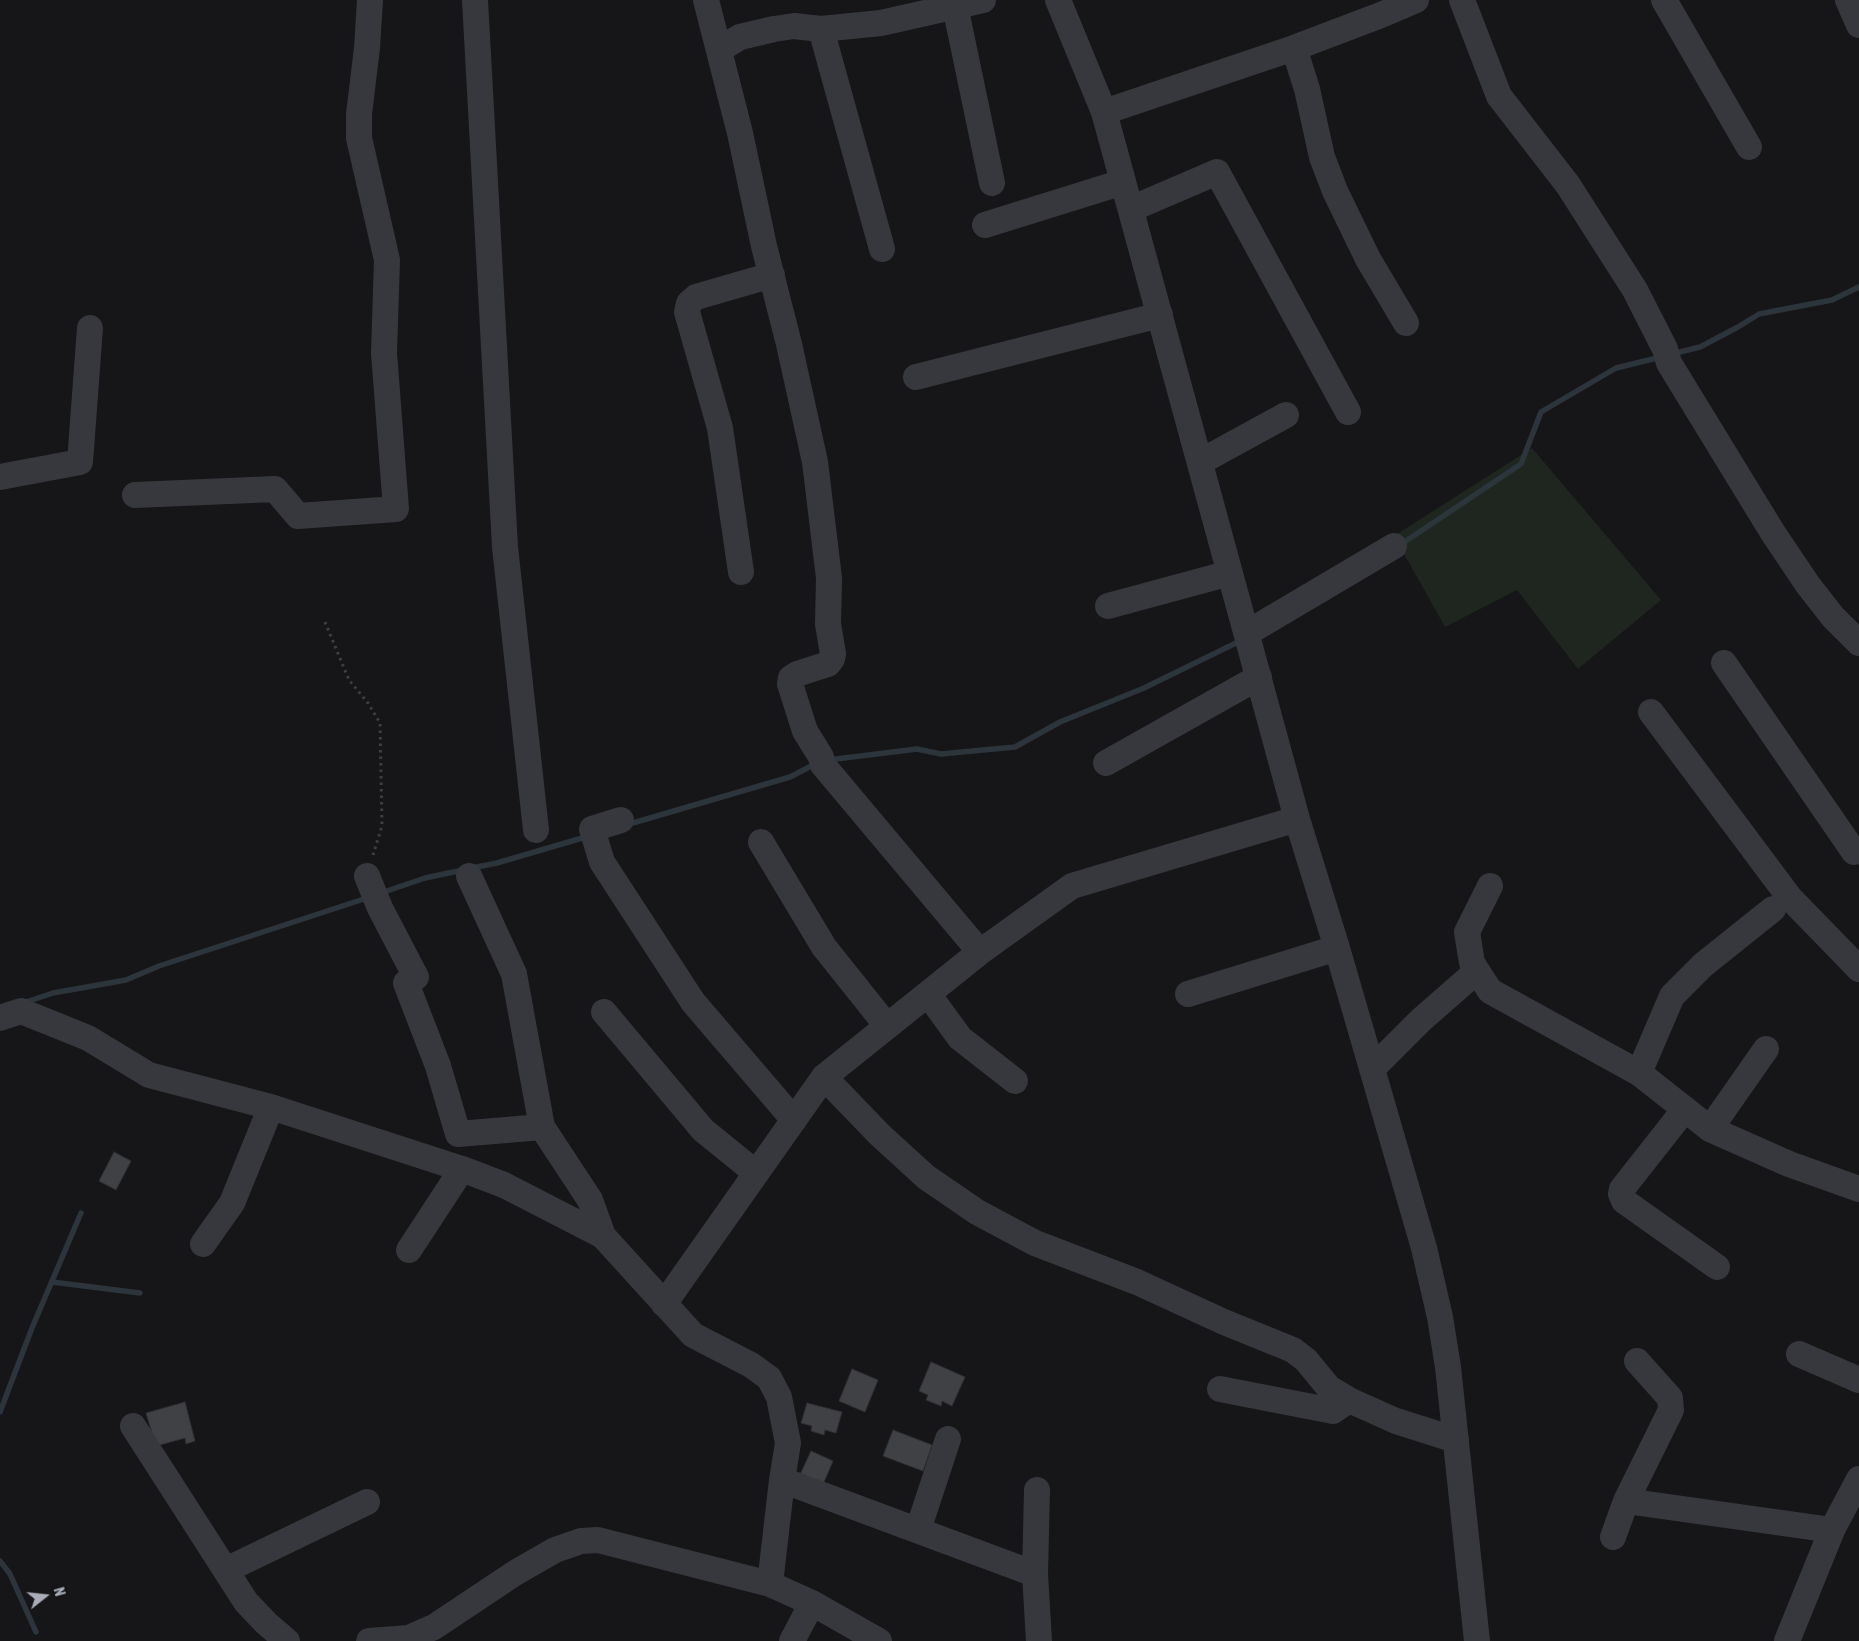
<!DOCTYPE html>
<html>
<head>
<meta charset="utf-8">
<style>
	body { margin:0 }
	#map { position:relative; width:1859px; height:1641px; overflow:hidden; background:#161618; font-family:"Asap Condensed",sans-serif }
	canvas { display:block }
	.north { position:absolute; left:20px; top:1571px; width:50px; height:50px; -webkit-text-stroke:4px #111113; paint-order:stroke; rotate:74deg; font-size:14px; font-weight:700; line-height:20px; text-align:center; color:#a8adb8 }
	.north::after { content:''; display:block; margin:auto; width:18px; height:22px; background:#a8adb8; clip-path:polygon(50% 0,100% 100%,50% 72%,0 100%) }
</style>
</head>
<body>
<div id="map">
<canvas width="1859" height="1641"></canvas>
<div class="north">N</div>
</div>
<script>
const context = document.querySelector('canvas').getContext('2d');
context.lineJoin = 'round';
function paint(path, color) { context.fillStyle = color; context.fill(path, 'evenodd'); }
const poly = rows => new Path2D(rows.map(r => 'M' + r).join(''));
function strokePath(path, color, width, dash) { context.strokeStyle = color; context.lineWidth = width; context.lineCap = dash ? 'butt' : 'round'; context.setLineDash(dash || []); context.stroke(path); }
const green = poly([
	[1532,448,1661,600,1578,669,1517,590,1445,627,1394,536]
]);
const stream = poly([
	[1672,354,1700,347,1738,327,1759,314,1832,300,1859,287],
	[1400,545,1521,464,1541,412,1616,368,1661,357],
	[828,760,917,749,941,754,1015,747,1060,722,1144,688,1238,642],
	[626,825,790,777,817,763],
	[472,868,497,863,589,836],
	[381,893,425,878,463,870],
	[23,1003,53,993,126,980,159,966,370,897],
	[52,1282,140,1293],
	[0,1412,32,1328,81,1213],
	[0,1561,10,1574,36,1632]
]);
const building = poly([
	[114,1152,131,1161,116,1190,99,1181,114,1152],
	[931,1362,965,1377,952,1406,942,1401,941,1406,926,1400,928,1395,919,1391,931,1362],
	[852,1369,878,1380,865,1412,839,1401,852,1369],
	[185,1402,195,1441,186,1444,185,1438,156,1446,146,1413,185,1402],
	[807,1403,842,1412,836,1433,825,1430,824,1435,811,1431,812,1426,801,1423,807,1403],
	[893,1430,932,1445,923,1471,883,1456,893,1430],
	[811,1451,833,1461,821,1489,798,1479,811,1451]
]);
const path = poly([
	[325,622,349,680,368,703,380,723,382,826,373,855]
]);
const minor = poly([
	[475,0,505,547,536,830],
	[706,0,740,133,764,246,789,344,815,462,829,578,828,624,833,654,832,659,828,664,797,674,791,678,790,684,805,731,821,757,823,765,980,952],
	[1058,0,1104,112,1297,819,1337,948,1424,1248,1440,1317,1448,1367,1477,1641],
	[1462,0,1499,96,1568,185,1635,290,1665,349,1669,363,1773,533,1808,585,1833,617,1859,643],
	[1664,0,1749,147],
	[1848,0,1859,25],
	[955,6,992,183],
	[821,29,882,249],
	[1294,48,1307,89,1322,157,1335,191,1368,259,1406,323],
	[720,49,740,37,774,29,794,26,821,29,881,23,983,0],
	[1104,112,1294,48,1381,15,1416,0],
	[1131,209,1217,172,1348,412],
	[985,225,1123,182],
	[916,377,1160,315],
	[1200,462,1286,415],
	[0,477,80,462,90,328],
	[135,495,275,489,298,516,396,509,384,353,387,260,359,138,359,114,367,48,370,0],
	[741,572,720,428,687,312,689,303,696,297,772,275],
	[1108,606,1230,573],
	[1247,633,1394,546],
	[1724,663,1854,852],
	[1651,712,1790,898,1859,969],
	[1106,763,1259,677],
	[621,820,592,829,602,862,693,1002,794,1120],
	[761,842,824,947,887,1026],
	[367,876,380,908,416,977,406,983,438,1066,458,1134,542,1127],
	[469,876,514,974,542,1127,590,1200,603,1236],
	[1490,886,1467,932,1472,963,1490,991,1639,1073],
	[1773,909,1703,965,1672,996,1639,1073,1710,1129,1789,1164,1859,1189],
	[928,994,960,1038,1015,1081],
	[1188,994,1337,948],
	[604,1012,703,1130,756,1173],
	[0,1018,21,1011,88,1038,149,1075,271,1107,462,1169,504,1185,603,1236,693,1335,751,1365,769,1378,779,1397,788,1443,782,1480,770,1584],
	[1372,1069,1421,1020,1477,971],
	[824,1077,880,1135,926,1177,977,1212,1035,1243,1137,1282,1224,1322,1293,1350,1306,1360,1329,1388,1349,1400,1396,1421,1456,1440],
	[1685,1109,1622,1189,1621,1194,1624,1201,1717,1267],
	[1710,1129,1766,1049],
	[203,1244,232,1203,271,1107],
	[409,1250,462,1169],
	[664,1304,824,1077,980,952,1072,886,1297,819],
	[1799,1354,1859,1380],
	[1220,1389,1333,1411,1349,1400],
	[133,1426,246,1602,266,1623,287,1641],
	[782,1480,1035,1574],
	[1037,1490,1035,1574,1039,1641],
	[1626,1501,1832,1530],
	[918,1530,948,1439],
	[1613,1537,1626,1501,1671,1410,1670,1398,1637,1361],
	[226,1570,367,1502],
	[369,1641,409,1638,434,1627,515,1573,555,1550,581,1541,598,1540,770,1584,812,1603,879,1641],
	[792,1641,812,1603],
	[1787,1641,1832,1530,1859,1479]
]);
paint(green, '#1e261f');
strokePath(stream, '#2c353c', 5.5);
paint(building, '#404145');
strokePath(building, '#303034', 1);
strokePath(path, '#3d3f44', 3, [2.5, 4]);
strokePath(minor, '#37383d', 26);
</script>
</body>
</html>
